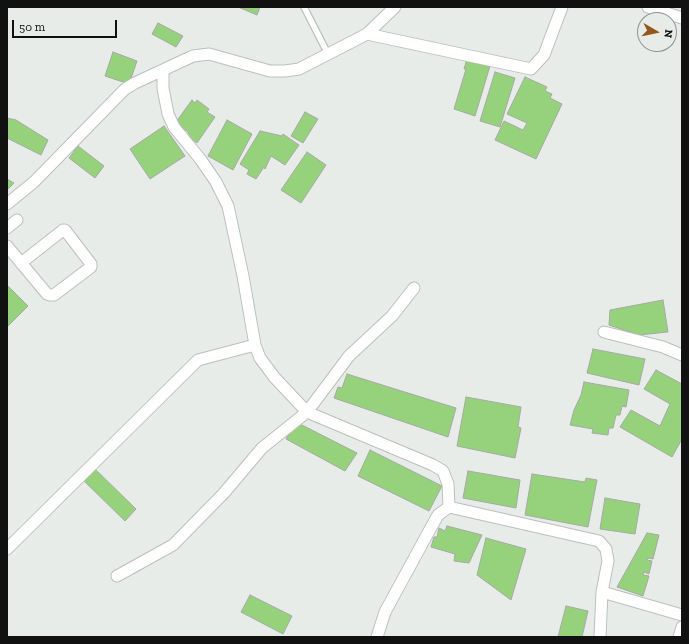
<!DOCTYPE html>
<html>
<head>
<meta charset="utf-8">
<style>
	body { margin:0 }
	#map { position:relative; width:689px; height:644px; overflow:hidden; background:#e7ece9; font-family:"Zilla Slab",serif }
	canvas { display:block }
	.frame { position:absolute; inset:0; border:8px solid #101110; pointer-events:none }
	.north { position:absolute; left:637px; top:12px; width:40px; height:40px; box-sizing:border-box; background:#e7ece9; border:1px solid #919492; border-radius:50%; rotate:99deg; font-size:11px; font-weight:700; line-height:16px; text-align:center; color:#101110 }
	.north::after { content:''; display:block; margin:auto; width:14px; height:18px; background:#94561b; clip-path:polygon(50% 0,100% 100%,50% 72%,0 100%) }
	.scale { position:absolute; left:12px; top:20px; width:105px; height:18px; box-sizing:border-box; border:2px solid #101110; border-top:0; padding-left:5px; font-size:12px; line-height:14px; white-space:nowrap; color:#101110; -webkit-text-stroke:3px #e7ece9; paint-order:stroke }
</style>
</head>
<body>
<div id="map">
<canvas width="689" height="644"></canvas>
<div class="frame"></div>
<div class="north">N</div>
<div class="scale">50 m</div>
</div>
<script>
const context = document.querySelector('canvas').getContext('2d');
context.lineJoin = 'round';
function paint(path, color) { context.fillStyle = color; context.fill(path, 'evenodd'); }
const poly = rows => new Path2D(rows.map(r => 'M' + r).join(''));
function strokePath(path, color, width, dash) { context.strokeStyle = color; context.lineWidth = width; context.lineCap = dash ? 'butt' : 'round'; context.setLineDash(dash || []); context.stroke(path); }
const building = poly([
	[238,7,260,7,257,15,238,7],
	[158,23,183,36,176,47,152,34,158,23],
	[113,52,137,61,129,84,105,76,113,52],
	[467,59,490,66,475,116,454,109,466,69,464,69,467,59],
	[495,72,515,78,500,127,480,121,495,72],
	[525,77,547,87,545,91,552,94,550,98,562,104,536,159,495,140,504,121,523,130,527,123,507,114,525,77],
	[192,100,195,103,197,100,209,109,207,112,215,117,197,143,187,135,189,133,176,122,192,100],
	[305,112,318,119,303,143,291,136,305,112],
	[7,118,16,120,48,140,41,155,7,138,7,118],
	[227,120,252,134,233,170,208,156,227,120],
	[164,126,185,156,150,179,130,149,164,126],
	[260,131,282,136,283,134,299,145,285,165,271,156,265,169,264,167,256,179,247,174,249,170,240,164,260,131],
	[78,146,104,166,95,178,69,158,78,146],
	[307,152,326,165,301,203,281,190,307,152],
	[7,179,14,183,7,190,7,179],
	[7,285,28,306,7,327,7,285],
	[663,300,668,332,639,335,609,325,610,310,663,300],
	[593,349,645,359,639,385,587,373,593,349],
	[656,370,682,384,682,439,672,457,620,427,631,410,660,426,670,404,644,389,656,370],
	[347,374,456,408,448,437,334,398,338,387,342,388,347,374],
	[584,382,629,390,626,407,622,406,620,415,616,415,613,428,609,428,608,435,592,433,593,429,570,425,574,410,581,395,584,382],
	[466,397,521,407,518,427,521,428,515,458,457,446,466,397],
	[296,422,357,453,345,471,286,439,296,422],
	[370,450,442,486,429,511,358,476,370,450],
	[93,467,136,509,125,521,82,479,93,467],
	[468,471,520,480,516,508,463,498,468,471],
	[532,474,585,482,586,478,597,480,588,527,525,515,532,474],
	[605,498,640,504,635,534,600,529,605,498],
	[447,526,482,535,469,563,454,561,455,554,431,547,434,537,437,537,439,528,445,531,447,526],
	[647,533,659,535,653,559,648,558,647,560,652,561,649,574,644,572,643,575,649,576,643,596,617,587,647,533],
	[486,538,526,549,511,600,477,575,486,538],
	[250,595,292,616,283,634,241,612,250,595],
	[566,606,588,611,582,637,558,637,566,606]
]);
const lane = poly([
	[304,7,328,54]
]);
const street = poly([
	[648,7,682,18],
	[367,34,531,69,544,55,562,7],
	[163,71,163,88,168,114,174,127,201,160,216,182,228,206,243,276,255,345,260,358,275,378,307,412,433,465,443,471,448,484,449,507],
	[7,204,34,182,125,89,135,83,193,56,209,54,270,71,285,71,299,69,367,34,395,7],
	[7,228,17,220],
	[7,246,47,294,50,295,54,295,91,267,91,264,65,230,63,230,21,263],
	[604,332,663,347,682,355],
	[449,507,599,541,606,549,608,561,602,592,600,637],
	[7,549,198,360,255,345],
	[117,576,173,545,224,493,262,448,307,412,349,356,392,316,414,288],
	[602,592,682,615],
	[377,637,385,612,428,533,438,515,449,507],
	[679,637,682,627]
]);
paint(building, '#96d27c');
strokePath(building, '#a6a8a5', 1);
strokePath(lane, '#bcc0bd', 8);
strokePath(street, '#bcc0bd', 13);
strokePath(lane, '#fff', 5.5);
strokePath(street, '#fff', 11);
</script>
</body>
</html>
